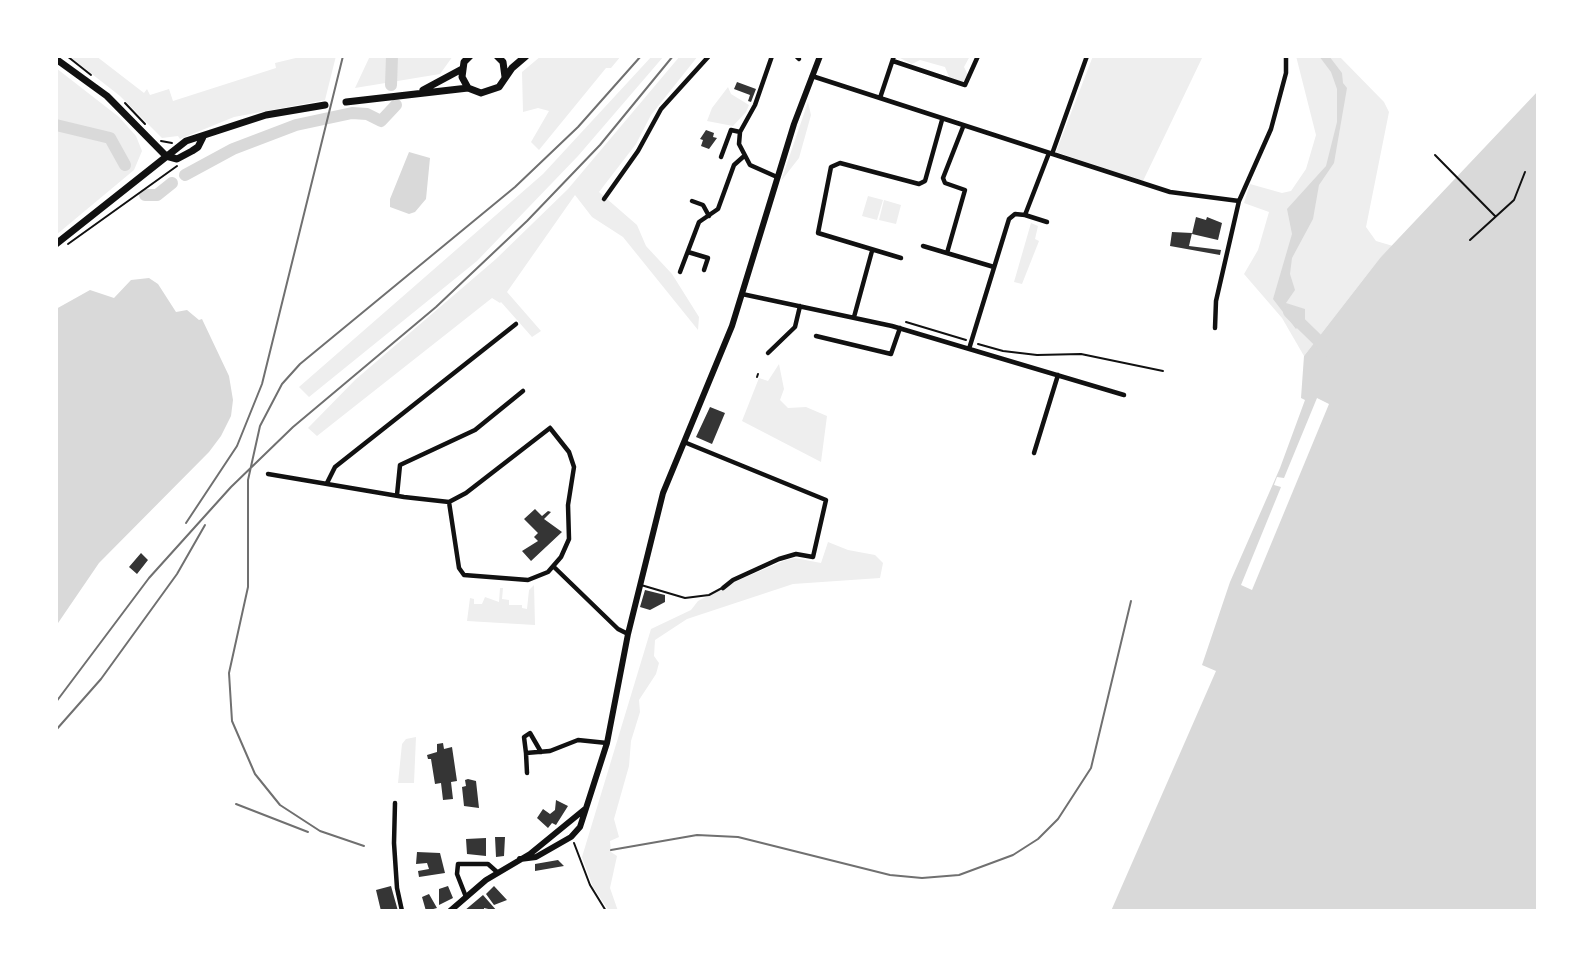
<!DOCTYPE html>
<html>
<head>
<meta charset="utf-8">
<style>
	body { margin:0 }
	#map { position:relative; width:1594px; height:967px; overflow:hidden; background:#fff; font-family:Poppins,sans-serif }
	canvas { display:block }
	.frame { position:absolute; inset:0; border:58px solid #fff; pointer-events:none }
</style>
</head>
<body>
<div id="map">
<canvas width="1594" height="967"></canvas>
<div class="frame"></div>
</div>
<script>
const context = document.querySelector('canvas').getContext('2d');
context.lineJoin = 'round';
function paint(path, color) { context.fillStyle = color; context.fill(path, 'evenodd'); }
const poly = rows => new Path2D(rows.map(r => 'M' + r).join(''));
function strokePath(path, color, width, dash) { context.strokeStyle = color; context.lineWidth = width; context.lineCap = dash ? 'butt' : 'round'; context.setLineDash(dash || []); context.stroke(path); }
const green = poly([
	[69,56,96,56,144,93,147,89,150,95,169,89,173,101,276,68,275,63,304,56,336,56,325,100,234,117,180,139,178,136,162,138,120,96],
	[370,56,453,56,440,74,355,88],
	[541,56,621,56,611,68,606,68,539,150,531,142,549,111,538,108,523,112,522,72],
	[652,56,664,56,578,156,477,261,309,397,299,387,543,174],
	[680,56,698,56,651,115,636,144,599,192,637,225,646,246,672,274,699,317,698,330,623,237,592,217,575,195,507,292,541,331,532,337,501,302,500,303,492,298,317,436,308,428,355,380,496,259,568,189],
	[896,56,970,56,964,67,969,77,963,82,949,77,945,67,920,60,912,64],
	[1093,56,1203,56,1143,181,1056,152],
	[1296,56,1339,56,1384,102,1389,112,1366,227,1376,241,1393,246,1380,258,1304,356,1282,318,1244,274,1258,250,1269,212,1244,203,1250,184,1282,193,1291,191,1306,169,1316,135],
	[56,68,119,117,136,136,142,151,134,170,56,235],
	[728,87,731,94,749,105,746,112,733,126,707,121,712,108],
	[808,102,811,115,799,158,781,181],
	[868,196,883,200,877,220,862,216],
	[884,200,901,205,896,224,879,220],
	[1031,223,1038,226,1035,239,1039,241,1022,284,1014,282],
	[779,364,784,389,780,400,788,408,806,407,827,416,821,462,742,421,759,378,768,381],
	[828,542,848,550,875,555,883,563,880,578,793,584,687,619,655,640,654,656,659,663,656,674,639,700,640,712,631,741,629,766,614,819,619,837,610,841,611,852,617,856,610,888,618,911,609,911,593,887,582,857,651,629,691,610,698,601,741,579,786,560,795,558,821,563],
	[534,585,535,625,467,621,470,598,474,599,474,604,482,604,485,597,499,602,500,588,503,588,502,599,509,600,509,605,522,605,522,608,527,609,529,590],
	[416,737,414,783,398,783,402,744,406,739]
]);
const water = poly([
	[1319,56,1329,56,1342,73,1343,83,1347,88,1334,163,1319,185,1313,219,1292,258,1290,274,1295,290,1286,303,1305,309,1305,319,1296,329,1273,299,1292,234,1287,209,1326,166,1337,122,1337,89,1331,72],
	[1538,91,1538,911,1111,911,1216,671,1202,665,1230,582,1280,468,1305,400,1301,398,1304,356,1380,258],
	[409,152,430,158,426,199,415,212,409,214,390,207,390,199],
	[149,278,158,284,176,312,187,310,199,320,202,319,229,376,233,400,231,416,221,436,209,452,99,563,56,626,56,309,90,290,114,298,131,280]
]);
const pier = poly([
	[1317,398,1329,404,1252,590,1241,585,1281,487,1274,485,1277,477,1284,478]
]);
const river = poly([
	[391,85,392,56],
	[56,125,110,138,125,165],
	[185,175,233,149,296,125,352,113,367,114,381,121,396,105],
	[145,195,157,195,172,183],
	[1289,312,1329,351]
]);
const building = poly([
	[737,82,756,89,751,102,748,101,750,95,734,89],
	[706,130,714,133,713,137,717,138,709,149,701,146,703,140,700,139],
	[1196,217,1206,220,1207,217,1222,223,1218,240,1192,234],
	[1172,232,1192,233,1189,246,1221,250,1220,255,1170,246],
	[710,407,725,413,712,444,696,437],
	[535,509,542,516,548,511,551,512,544,519,562,532,531,561,522,551,538,541,534,537,538,533,524,519],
	[141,553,148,560,137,574,129,567],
	[645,590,665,595,665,602,650,610,640,607],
	[443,743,444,749,452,747,457,781,451,782,453,799,443,800,441,783,435,784,431,759,428,759,427,755,437,752,437,744],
	[468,779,476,781,479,808,464,806,462,787,466,786,465,780],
	[556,800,568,806,556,825,552,823,548,828,537,818,543,809,550,814,555,810],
	[495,837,505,837,504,856,496,857],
	[486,838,486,856,467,854,466,839],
	[417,852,440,853,445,873,419,877,418,871,429,869,427,863,416,864],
	[558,860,564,866,535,871,535,864],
	[391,886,398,911,381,911,376,890],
	[448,886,453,898,439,905,439,889],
	[494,886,507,900,494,905,486,894],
	[429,894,437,908,426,911,422,897],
	[483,895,497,911,484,908,484,911,464,911]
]);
const path = poly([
	[67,56,91,75],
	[125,103,145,124],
	[161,141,172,143],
	[1435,155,1495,216],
	[1470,240,1514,200,1525,172],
	[68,244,177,166],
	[906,322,966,340],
	[978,344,1003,351,1037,355,1081,354,1163,371],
	[574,843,590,885,606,911]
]);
const service = poly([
	[757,377,758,374],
	[641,585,685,598,709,595,722,588]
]);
const minor = poly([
	[772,56,755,105,740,132,739,144,750,165,777,177],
	[796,56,799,59],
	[893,61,965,85,978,56],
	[812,76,1170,192,1239,201],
	[880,98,894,56],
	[1052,154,1087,56],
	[721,157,731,130,740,132],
	[604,199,638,151,661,109,709,56],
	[692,201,703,205,709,216],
	[1047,222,1025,215,1049,153],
	[923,246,994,267],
	[688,252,708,258,704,270],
	[947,253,965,190,945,183,943,178,963,127],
	[901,258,818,233,831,167,840,163,919,184,925,181,942,120],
	[680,272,699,222,718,209,734,165,743,157],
	[742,294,892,326,1124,395],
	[854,317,872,251],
	[1215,328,1216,301,1239,201,1271,129,1286,73,1286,56],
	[816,336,891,354,900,328],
	[969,349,1009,219,1015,214,1025,215],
	[768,353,795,327,800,306],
	[550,428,569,452,574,467,568,505,569,539,561,557,548,572,528,580,464,575,459,568,449,502,466,493,550,428],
	[684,442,826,500,813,557,796,554,779,559,733,580,723,588],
	[1034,453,1058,375],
	[268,474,404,497,449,502],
	[327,483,335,467,516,324],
	[397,495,400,465,475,430,523,391],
	[554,567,618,629,628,634],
	[526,753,524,737,530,733,541,752],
	[527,773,526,753,550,751,578,740,607,743],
	[395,803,394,843,397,888,402,911],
	[466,897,457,874,458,864,488,864,497,872]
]);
const secondary = poly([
	[520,859,536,857,571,837,580,827,607,743,628,634,663,493,732,326,794,124,820,56],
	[450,911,486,880,530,854,585,809]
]);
const primary = poly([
	[470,56,464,62,462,77,468,88,481,93,499,87,512,68,526,56],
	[497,56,503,62,505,77],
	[56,59,107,96,166,156],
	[423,90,462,69],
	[346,102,468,88],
	[166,156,177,159,192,151,198,147,203,137],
	[56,244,186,141,266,115,325,105]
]);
const rail = poly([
	[186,523,237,446,262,384,343,56],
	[56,702,149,578,231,487,293,427,436,307,527,221,600,145,673,56],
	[56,730,101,679,177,574,205,525],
	[236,804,308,832],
	[364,846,320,831,280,805,255,774,232,721,229,673,248,587,248,480,260,426,282,384,300,364,515,187,578,127,641,56],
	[611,850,697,835,738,837,890,875,922,878,959,875,1013,855,1038,839,1058,819,1091,768,1131,601]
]);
paint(green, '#eee');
paint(water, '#d9d9d9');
paint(pier, '#fff');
strokePath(river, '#d9d9d9', 12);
paint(building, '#353535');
strokePath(path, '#111', 2);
strokePath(service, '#111', 2);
strokePath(minor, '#111', 4.5);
strokePath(secondary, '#111', 6);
strokePath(primary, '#111', 7);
strokePath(rail, '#707070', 2);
</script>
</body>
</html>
